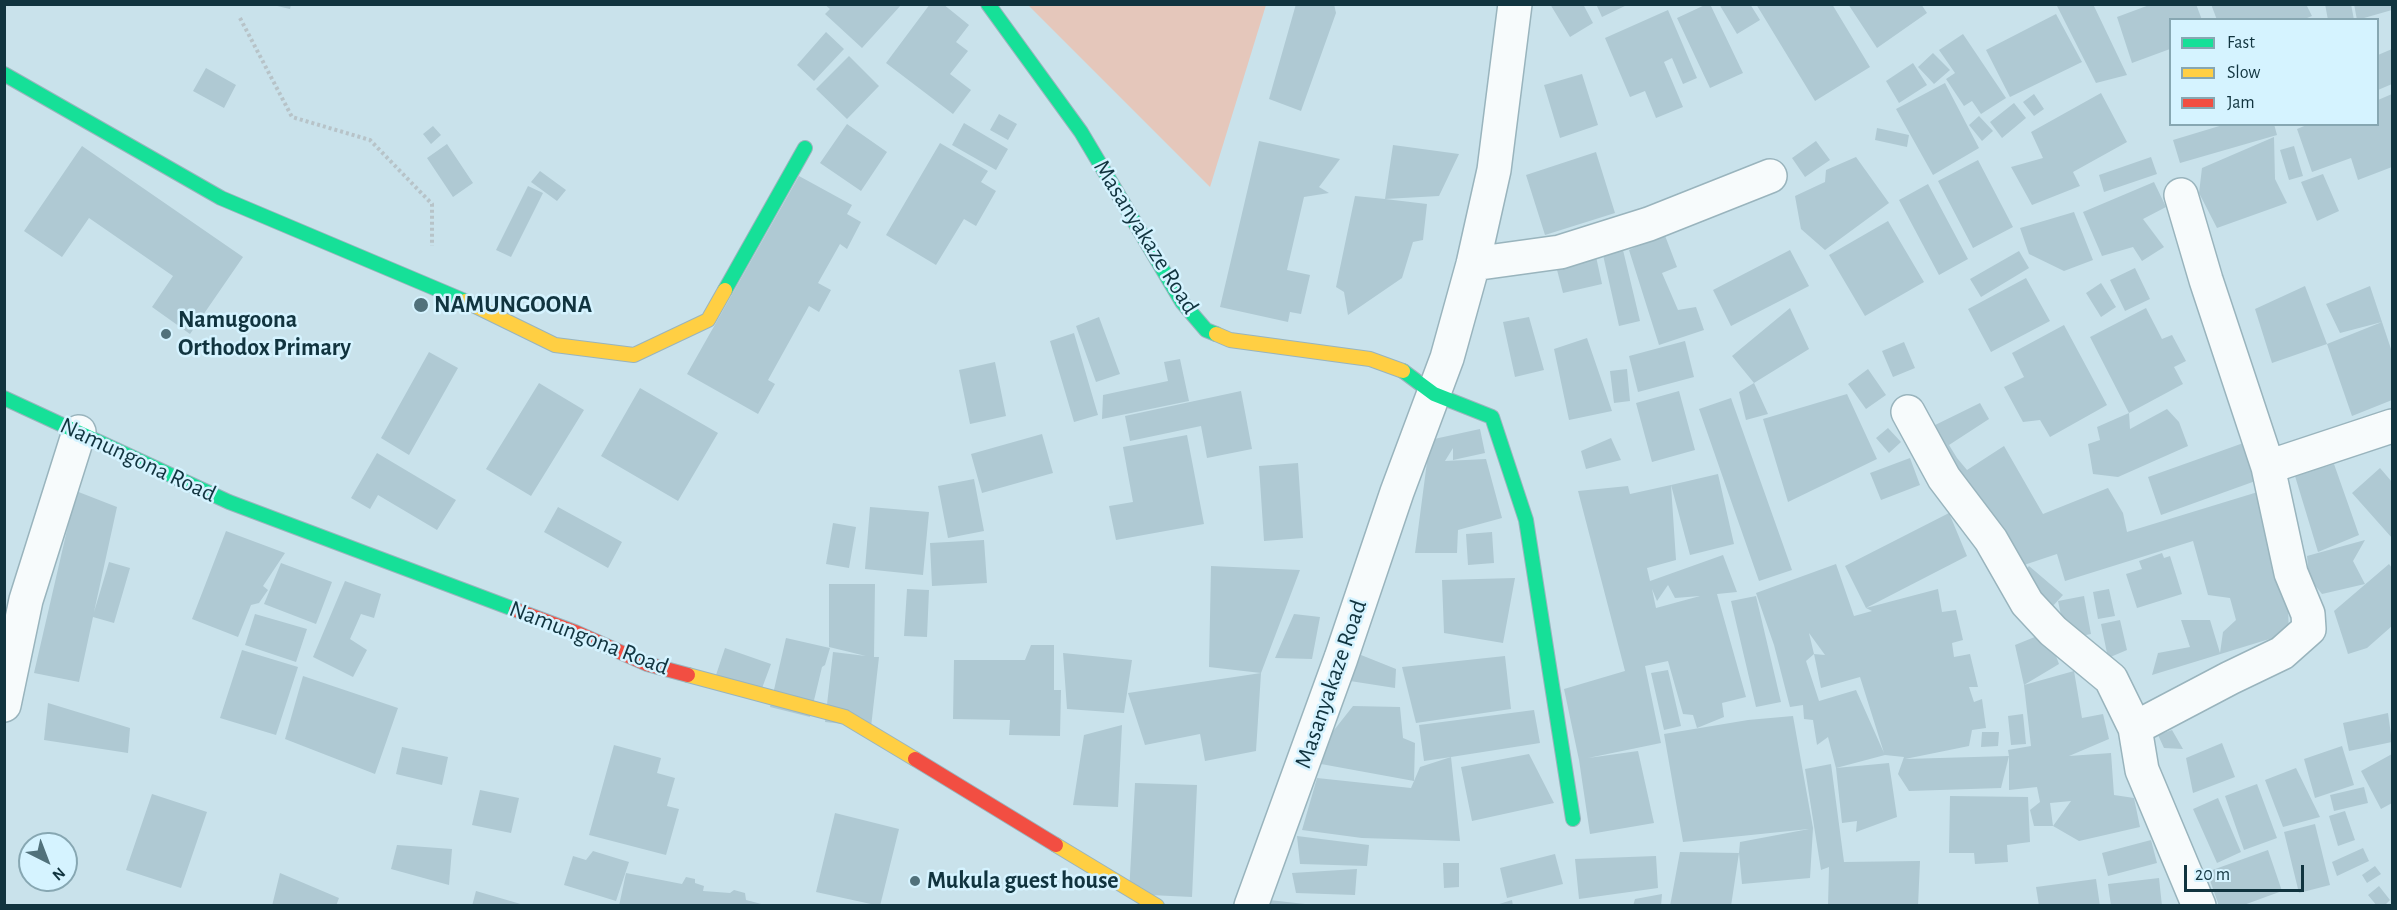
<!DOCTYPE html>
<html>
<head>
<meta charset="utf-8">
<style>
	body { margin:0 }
	#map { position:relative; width:2397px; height:910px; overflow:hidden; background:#c9e2eb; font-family:"Alegreya Sans",sans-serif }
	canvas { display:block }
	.frame { position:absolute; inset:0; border:6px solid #11343f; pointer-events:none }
	.legend { position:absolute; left:2169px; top:18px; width:210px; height:108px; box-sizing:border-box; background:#d5f3ff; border:2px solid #87a7b2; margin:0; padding:8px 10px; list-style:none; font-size:18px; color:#11343f }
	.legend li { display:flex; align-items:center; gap:12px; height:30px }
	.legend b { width:30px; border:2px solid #87a7b2 }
	.north { position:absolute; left:18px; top:832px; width:60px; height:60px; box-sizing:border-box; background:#d5f3ff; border:2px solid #87a7b2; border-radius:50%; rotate:138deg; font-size:16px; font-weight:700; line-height:24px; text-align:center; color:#11343f }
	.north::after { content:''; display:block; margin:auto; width:21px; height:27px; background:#51717b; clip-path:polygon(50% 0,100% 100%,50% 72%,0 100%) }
	.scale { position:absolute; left:2184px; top:865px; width:120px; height:27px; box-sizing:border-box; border:3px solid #11343f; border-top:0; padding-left:8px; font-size:18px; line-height:21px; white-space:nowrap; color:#11343f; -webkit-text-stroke:4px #d5f3ff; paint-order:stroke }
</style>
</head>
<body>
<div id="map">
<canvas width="2397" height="910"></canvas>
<div class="frame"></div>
<ul class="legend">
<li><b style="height:8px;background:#16e098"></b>Fast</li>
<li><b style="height:8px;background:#ffcf43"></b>Slow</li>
<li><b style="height:8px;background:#f24e42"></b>Jam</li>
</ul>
<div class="north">N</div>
<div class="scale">20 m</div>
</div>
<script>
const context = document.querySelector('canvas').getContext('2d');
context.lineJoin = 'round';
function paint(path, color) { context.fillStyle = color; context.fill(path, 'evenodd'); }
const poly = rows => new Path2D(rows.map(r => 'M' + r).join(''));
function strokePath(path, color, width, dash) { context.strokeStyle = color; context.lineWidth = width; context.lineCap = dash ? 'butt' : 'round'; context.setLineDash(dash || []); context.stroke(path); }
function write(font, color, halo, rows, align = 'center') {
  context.font = font + ' "Alegreya Sans",sans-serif'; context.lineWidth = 5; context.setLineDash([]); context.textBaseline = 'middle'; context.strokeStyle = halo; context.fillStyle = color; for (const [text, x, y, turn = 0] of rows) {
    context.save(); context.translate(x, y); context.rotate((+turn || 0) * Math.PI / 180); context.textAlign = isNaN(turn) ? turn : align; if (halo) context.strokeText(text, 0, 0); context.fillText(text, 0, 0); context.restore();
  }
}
const green = poly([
	[1028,5,1266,5,1210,187]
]);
const building = poly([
	[269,4,291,4,290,9],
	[824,4,902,4,862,48,825,14,830,9],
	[930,4,943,4,969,25,956,42,968,51,950,74,971,90,953,114,886,63],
	[1296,4,1334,4,1336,13,1301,111,1269,99],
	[1550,4,1583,4,1593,23,1570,37],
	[1596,4,1629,4,1602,17],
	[1707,4,1710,4,1743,73,1710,88,1677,18],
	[1719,4,1750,4,1760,20,1737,34],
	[1756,4,1832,4,1870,67,1815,101],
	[1848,4,1921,4,1927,13,1877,48],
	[2056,4,2093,4,2127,75,2096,83],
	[2152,4,2196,4,2202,20,2170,20,2170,49,2132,63,2117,17],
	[2211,4,2306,4,2312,16,2302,20,2217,20],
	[2325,4,2351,4,2354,20,2328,20],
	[2354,4,2392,4,2392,10,2357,20],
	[1668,10,1697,78,1683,84,1672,58,1664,62,1683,107,1656,118,1645,91,1630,97,1605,38],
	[2056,14,2082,62,2010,97,1986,50],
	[826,32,844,49,814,81,797,65],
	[1963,34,2006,98,1981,114,1972,101,1964,106,1946,79,1955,73,1939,50],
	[2392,49,2392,84,2378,90,2378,55],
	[1933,53,1950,70,1934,84,1918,67],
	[849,56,879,86,847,119,816,89],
	[1913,63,1927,85,1899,103,1886,81],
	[206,68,236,85,224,108,193,91],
	[1582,74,1598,125,1560,138,1544,85],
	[1945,83,1979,148,1933,175,1896,109],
	[2101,93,2127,142,2073,172,2080,186,2032,205,2011,167,2043,158,2031,132],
	[2034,94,2044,109,2034,116,2023,102],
	[2392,94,2392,167,2358,180,2351,158,2312,172,2297,129,2309,124,2378,124,2378,100],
	[2014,103,2026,118,2002,138,1990,122],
	[999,114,1017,124,1008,140,990,130],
	[1979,116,1993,131,1982,141,1969,125],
	[964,123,1008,149,996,170,952,145],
	[847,124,887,152,861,191,820,163],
	[2226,124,2274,124,2277,135,2180,163,2173,140],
	[433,126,441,135,431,144,423,134],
	[1877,128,1909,135,1907,147,1875,140],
	[2274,137,2275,179,2287,203,2217,228,2199,193,2202,168],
	[1259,141,1340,159,1319,187,1329,193,1304,197,1287,270,1310,275,1301,314,1290,312,1288,322,1220,307],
	[1816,141,1830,160,1805,177,1792,158],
	[940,143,988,171,981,182,996,191,976,226,964,219,936,265,886,235],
	[447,144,473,183,453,197,427,158],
	[1393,145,1459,154,1439,196,1385,199,1427,204,1423,240,1413,242,1402,278,1348,315,1344,292,1336,287,1355,196,1385,199],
	[82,146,243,257,190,334,152,307,173,276,89,218,62,257,24,231],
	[2294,146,2303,176,2289,180,2280,150],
	[1596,152,1615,213,1545,235,1526,175],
	[1856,157,1889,203,1825,250,1801,229,1795,196,1825,182,1826,170],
	[2151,157,2157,174,2104,192,2099,175],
	[1978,160,2013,227,1973,248,1938,181],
	[540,171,566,190,557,201,531,182],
	[2323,174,2339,211,2317,221,2301,182],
	[799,176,852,205,847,214,861,222,847,249,840,244,818,283,831,290,819,312,809,306,768,380,775,384,758,414,687,374],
	[2154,182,2166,207,2143,219,2164,247,2142,261,2133,247,2102,256,2083,212],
	[1928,184,1968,259,1939,275,1899,200],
	[528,186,543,193,511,257,496,250],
	[2074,212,2093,260,2064,271,2029,254,2020,228],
	[1888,221,1924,282,1865,316,1829,255],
	[1664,233,1677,267,1662,273,1678,310,1696,307,1704,330,1659,345,1629,250],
	[1623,250,1640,321,1619,326,1603,255],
	[1790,250,1809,286,1731,326,1713,290],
	[2019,251,2029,268,1981,297,1970,279],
	[1595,252,1602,284,1563,293,1555,262],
	[2135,268,2150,299,2125,311,2110,280],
	[2026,278,2050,321,1991,352,1968,309],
	[2101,283,2116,307,2101,317,2086,293],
	[2305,286,2327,344,2272,363,2255,309],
	[2370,286,2382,322,2340,333,2326,304],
	[1790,308,1809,349,1754,383,1768,414,1746,420,1739,392,1754,383,1732,356],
	[2146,308,2162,339,2172,335,2186,361,2174,367,2183,384,2129,413,2130,429,2167,409,2179,422,2188,446,2118,477,2093,474,2088,444,2100,440,2097,427,2129,413,2090,337],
	[1099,317,1120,374,1096,382,1076,326],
	[1529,317,1544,370,1515,377,1503,322],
	[2382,322,2392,352,2392,400,2352,416,2327,344],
	[2064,325,2107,405,2050,437,2040,420,2023,422,2004,387,2024,377,2012,353],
	[1074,333,1098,415,1074,422,1050,341],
	[1587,338,1612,411,1569,420,1554,349],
	[1685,341,1694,377,1638,392,1629,356],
	[1904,342,1915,368,1893,377,1882,351],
	[429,352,458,368,409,455,381,438],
	[1180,359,1189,401,1102,419,1103,395,1168,381,1164,362],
	[995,362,1006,416,970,424,959,370],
	[1627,369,1630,401,1614,403,1610,371],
	[1868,369,1886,395,1866,409,1848,384],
	[539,383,584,410,531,496,486,469],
	[640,388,718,433,678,501,601,456],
	[1241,391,1252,449,1207,458,1201,426,1130,441,1125,416],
	[1679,391,1695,450,1652,462,1636,403],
	[1847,394,1877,459,1788,502,1763,419],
	[1731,398,1792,570,1759,581,1699,409],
	[1980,403,1989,419,1949,445,1957,458,1967,470,2004,446,2043,514,2108,488,2123,513,2127,532,2261,491,2287,585,2289,633,2152,675,2158,653,2190,647,2181,620,2210,620,2220,653,2223,632,2236,620,2230,598,2208,595,2193,541,2065,581,2057,554,2021,566,1929,428],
	[1888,428,1901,442,1889,453,1876,438],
	[1480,429,1485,453,1453,460,1453,448,1445,461,1486,459,1502,518,1458,530,1457,553,1415,553,1427,462,1425,441],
	[1042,434,1053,473,982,493,971,454],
	[1187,435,1204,524,1116,540,1109,506,1133,502,1123,447],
	[1611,438,1621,460,1586,469,1581,451],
	[2249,441,2261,479,2161,515,2148,477],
	[377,453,456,500,437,530,378,495,370,509,351,498],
	[1910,458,1920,485,1881,500,1870,473],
	[1298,463,1303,538,1264,541,1259,466],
	[2334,464,2359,535,2318,552,2295,476],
	[2380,468,2392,482,2392,538,2352,493],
	[1718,474,1734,544,1690,555,1671,485],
	[974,479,984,531,948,538,938,486],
	[1671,485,1676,560,1647,568,1650,581,1723,555,1737,592,1717,594,1746,697,1722,703,1724,717,1697,728,1693,715,1683,714,1668,661,1645,666,1661,743,1588,758,1638,751,1654,823,1590,834,1579,760,1564,689,1625,671,1578,491,1628,486,1630,494],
	[1668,585,1675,598,1700,596,1656,608,1652,589,1657,601],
	[76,491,117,507,94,612,109,562,130,568,114,623,93,617,79,682,34,673],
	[558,507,622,542,608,568,544,532],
	[870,507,929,512,923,575,865,569],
	[1949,513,1967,556,1866,608,1938,589,1942,612,1956,610,1963,640,1952,643,1954,657,1970,654,1978,687,1969,687,1974,702,1982,699,1986,728,1972,730,1969,746,1905,759,2009,756,2008,750,2031,746,2024,685,2074,671,2082,718,2103,714,2109,739,2069,756,2111,753,2114,795,2134,798,2140,827,2079,841,2053,826,2071,801,2050,803,2053,826,2034,826,2030,810,2040,802,2037,787,2009,790,2009,756,2001,788,1909,791,1898,774,1904,757,1885,755,1836,768,1828,737,1817,745,1813,720,1804,719,1803,705,1790,707,1774,645,1756,593,1836,564,1854,616,1872,611,1866,608,1845,566],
	[1809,633,1825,655,1814,654,1821,688,1860,677,1884,753,1856,690,1819,701,1806,661,1814,654],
	[833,523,856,527,849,568,826,564],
	[226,531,285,553,263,586,268,590,259,603,251,605,238,637,192,619],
	[1492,532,1494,563,1468,565,1466,534],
	[984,540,987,583,932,586,930,543],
	[2365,540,2353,561,2365,584,2322,594,2309,578,2307,556],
	[2162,553,2164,558,2170,556,2182,594,2137,608,2126,574,2142,569,2139,561],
	[281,563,332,582,316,624,264,604],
	[2389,564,2392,568,2392,626,2367,648,2348,654,2334,611],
	[1211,566,1300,570,1261,673,1209,667],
	[2029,566,2063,595,2051,608,2018,579],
	[1515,578,1503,643,1444,633,1442,580],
	[345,581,381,594,374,618,361,614,350,639,367,650,353,677,313,657],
	[829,584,875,584,874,657,879,657,871,727,825,722,833,652,866,656,829,647],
	[907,589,929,590,927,637,904,636],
	[2109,589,2115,616,2098,619,2093,592],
	[1756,596,1781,702,1756,707,1731,601],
	[2084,596,2091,634,2066,639,2058,601],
	[255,614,307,629,296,662,245,645],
	[1294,614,1320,617,1312,659,1275,658],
	[2120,620,2127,650,2108,658,2101,624],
	[2047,632,2059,664,2024,685,2015,645],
	[786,638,830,648,825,665,822,667,810,717,770,707],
	[1031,645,1054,645,1054,690,1061,690,1060,736,1009,735,1010,720,953,719,954,660,1025,660],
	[725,648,771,664,758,699,713,684],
	[242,650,298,667,276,735,220,718],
	[1063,653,1132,660,1124,713,1067,709],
	[1361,655,1396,669,1395,688,1350,681],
	[1505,656,1511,709,1416,723,1402,667],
	[1668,670,1681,726,1664,730,1651,673],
	[1261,673,1256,751,1205,761,1200,734,1145,745,1128,693],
	[303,676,398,708,375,774,285,739],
	[48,703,130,728,128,753,44,740],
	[1353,706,1400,707,1403,738,1415,743,1414,781,1420,767,1451,757,1424,761,1419,725,1534,710,1540,743,1451,757,1460,841,1362,838,1302,830,1317,778,1411,788,1414,781,1321,764,1327,739],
	[2388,713,2392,742,2349,751,2343,723],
	[2023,714,2026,744,2011,745,2008,716],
	[1793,716,1813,828,1810,878,1742,884,1739,853,1731,906,1670,906,1680,852,1739,853,1740,842,1809,829,1683,842,1664,734,1748,720],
	[1122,725,1118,807,1073,805,1084,735],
	[2172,730,2183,749,2164,748,2158,735],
	[1982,732,1999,732,1998,746,1981,747],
	[2222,743,2235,777,2193,793,2186,758],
	[614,745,661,758,657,773,675,778,667,806,679,809,666,855,589,835],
	[2342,746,2354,785,2315,798,2304,759],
	[402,747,448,757,442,785,396,774],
	[1529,754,1554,803,1472,821,1461,767],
	[2392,754,2392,803,2381,809,2361,771],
	[1889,763,1897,817,1856,832,1857,821,1842,823,1836,768],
	[1831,764,1844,862,1920,861,1918,906,1828,906,1829,867,1821,870,1805,769],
	[2296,768,2320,817,2283,827,2265,780],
	[1135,783,1197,785,1192,897,1129,894],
	[2257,784,2277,838,2244,850,2225,796],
	[2364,787,2368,803,2334,811,2330,795],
	[480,790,519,798,511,833,472,825],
	[152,794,207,812,181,888,126,870],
	[1950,796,2028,797,2030,842,2007,845,2008,862,1975,864,1974,853,1949,853],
	[2218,798,2241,852,2217,863,2193,809],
	[2345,811,2355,840,2338,846,2329,816],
	[835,813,899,829,880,906,816,892],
	[2315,824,2330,885,2299,893,2284,832],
	[1297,836,1369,845,1367,866,1300,864],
	[2151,840,2157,863,2108,876,2102,853],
	[397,845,452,849,449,885,391,869],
	[2363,848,2369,861,2337,876,2332,862],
	[2268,850,2282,891,2241,906,2219,906,2207,872],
	[593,851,629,862,616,901,564,885,573,856,586,860],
	[1555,854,1563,884,1507,898,1500,868],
	[1656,856,1658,888,1579,899,1575,859],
	[1443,863,1459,863,1459,887,1444,888],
	[2375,866,2381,874,2367,883,2362,875],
	[1357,869,1355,895,1296,893,1292,873],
	[280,873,339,898,336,906,272,906],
	[626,873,682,884,686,877,695,879,695,883,704,886,703,891,730,893,734,890,745,893,746,900,769,906,619,906],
	[2159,878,2162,906,2111,906,2108,884],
	[2096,879,2100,906,2039,906,2036,887],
	[2379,886,2390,900,2384,906,2377,906,2368,895],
	[476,891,524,905,524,906,472,906],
	[1662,894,1661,906,1633,906,1635,899],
	[1269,900,1305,904,1305,906,1270,906],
	[1512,900,1513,906,1496,906,1496,905]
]);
const path = poly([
	[240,18,292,117,370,140,432,204,432,246]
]);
const street = poly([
	[1473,264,1560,252,1649,224,1770,176],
	[1908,412,1944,478,1991,540,2027,603,2053,631,2111,679,2135,728,2142,770,2199,906],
	[2268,467,2392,426],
	[4,705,26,600,79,432],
	[2135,728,2230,678,2282,653,2309,629,2308,614,2291,573,2268,467,2206,280,2181,195],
	[1251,906,1341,658,1397,492,1447,358,1473,264,1494,170,1515,4]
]);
const fast = poly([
	[988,4,1081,132,1182,302,1206,330,1216,334],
	[4,74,221,198,465,301],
	[725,290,805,148],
	[1403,371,1434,394,1492,417,1526,520,1573,819],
	[4,398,229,502,516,610]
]);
const slow = poly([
	[465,301,555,345,634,355,708,320,725,290],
	[1216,334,1230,340,1370,359,1403,371],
	[688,675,845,717,915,759],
	[1056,845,1157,906]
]);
const jam = poly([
	[516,610,575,632,647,664,688,675],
	[915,759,1056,845]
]);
const markers = [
	[421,305,8,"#51717b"],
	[166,334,6,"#51717b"],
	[915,881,6,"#51717b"]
];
const streetNames = [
	["Masanyakaze Road",1146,237,58],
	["Namungona Road",138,460,25],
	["Namungona Road",589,638,21],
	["Masanyakaze Road",1331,684,-71]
];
const poiNames = [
	["NAMUNGOONA",434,305],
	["Namugoona",178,320],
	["Orthodox Primary",178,348],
	["Mukula guest house",927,881]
];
paint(green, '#e5c7bb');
paint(building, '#afc9d3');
strokePath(street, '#99b4bd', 36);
strokePath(fast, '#99b4bd', 16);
strokePath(slow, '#99b4bd', 16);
strokePath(jam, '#99b4bd', 16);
strokePath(path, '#b7c3c8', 4, [3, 3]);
strokePath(street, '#f7fbfc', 33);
strokePath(fast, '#16e098', 14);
strokePath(slow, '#ffcf43', 14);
strokePath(jam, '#f24e42', 14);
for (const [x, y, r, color] of markers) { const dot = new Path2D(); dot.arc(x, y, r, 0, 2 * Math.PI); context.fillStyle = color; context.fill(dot); strokePath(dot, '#d5f3ff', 2); }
write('24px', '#11343f', '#d5f3ff', streetNames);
write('bold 24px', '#11343f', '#d5f3ff', poiNames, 'left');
</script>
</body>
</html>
